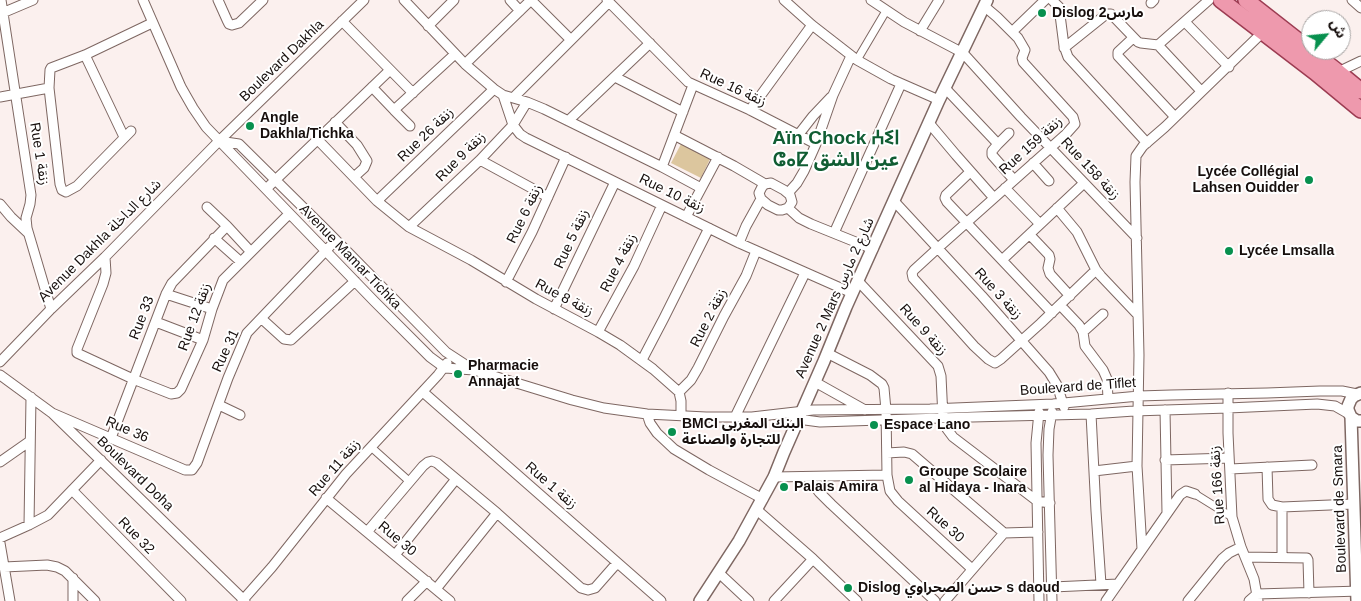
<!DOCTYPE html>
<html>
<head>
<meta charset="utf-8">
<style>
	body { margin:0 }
	#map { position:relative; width:1361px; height:601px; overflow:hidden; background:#fbf0ee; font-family:Helvetica,"Noto Sans Arabic",sans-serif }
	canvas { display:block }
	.north { position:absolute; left:1301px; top:10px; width:50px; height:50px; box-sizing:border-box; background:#fff; border:1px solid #a29f9e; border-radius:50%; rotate:62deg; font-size:14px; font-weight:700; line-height:20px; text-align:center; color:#170f0d }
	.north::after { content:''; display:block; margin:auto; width:18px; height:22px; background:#07904e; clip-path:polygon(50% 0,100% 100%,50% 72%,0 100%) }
</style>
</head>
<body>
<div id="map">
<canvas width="1361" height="601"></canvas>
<div class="north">ش</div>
</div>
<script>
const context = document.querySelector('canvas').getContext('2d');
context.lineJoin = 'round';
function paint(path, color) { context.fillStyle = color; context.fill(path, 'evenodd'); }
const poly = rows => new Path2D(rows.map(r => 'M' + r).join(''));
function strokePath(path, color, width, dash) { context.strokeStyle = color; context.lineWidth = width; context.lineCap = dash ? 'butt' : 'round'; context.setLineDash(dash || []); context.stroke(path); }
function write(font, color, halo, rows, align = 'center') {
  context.font = font + ' Helvetica,"Noto Sans Arabic","Noto Sans Tifinagh",sans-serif'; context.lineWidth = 4; context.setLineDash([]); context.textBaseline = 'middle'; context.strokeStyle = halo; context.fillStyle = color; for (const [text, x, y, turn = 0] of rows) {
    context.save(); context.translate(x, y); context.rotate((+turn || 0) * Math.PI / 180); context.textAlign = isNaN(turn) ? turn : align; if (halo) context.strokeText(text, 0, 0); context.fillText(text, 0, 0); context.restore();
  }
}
const green = poly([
	[681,144,710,159,701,178,671,163]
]);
const pedestrian = poly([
	[857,60,886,11],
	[371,447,410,482],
	[1195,494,1232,517]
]);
const minor = poly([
	[1,0,31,195,30,204,26,218,27,228,51,309],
	[143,0,181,87,193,108,206,127,374,301,430,357,445,368,474,370,572,400,604,408,647,414,706,417,752,417,813,410,930,409,1053,404,1139,396,1171,395,1267,393,1320,391,1342,391,1357,394],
	[218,0,227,20,229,24,232,25,239,23,263,0],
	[404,0,465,64,494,89,503,95,527,102,544,109,662,167,701,188],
	[510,0,520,11],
	[531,0,571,40],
	[607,0,688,82,750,110,816,144],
	[784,0,812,25,857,60,891,79,939,100],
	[871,0,904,22,963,53,1021,117,1137,238],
	[1052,0,1059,7,1064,46,1068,57,1147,143],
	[1352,0,1361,8],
	[1151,3,1154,0],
	[984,6,997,17,1018,38,1025,50,1022,58,1023,62,1073,117,1075,124,1066,134,938,248,914,270,912,273,913,278,974,346,988,359,995,363,1001,359,1041,323,1096,270],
	[0,14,33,0],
	[342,21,413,93],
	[1185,22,1229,67],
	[428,26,454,0],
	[920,31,939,0],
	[1013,31,1045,0],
	[1133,38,1118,52,1118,56,1175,117],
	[1158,45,1209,0],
	[1064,48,1104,16,1108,14,1111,14,1138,42,1141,43,1158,45,1201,91],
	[85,55,124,137],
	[465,64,531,0],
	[1338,72,1361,61],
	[615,77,683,112],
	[372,87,394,110,455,54],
	[49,88,60,184,62,190,66,192,77,186,131,131],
	[945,88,998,144,992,151,992,155,1014,180],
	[503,95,513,125,520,134,526,138,739,243,852,293],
	[0,97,49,88,50,70,51,68,85,55,152,23],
	[514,97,609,2],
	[394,110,410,126],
	[750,110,812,25],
	[568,121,650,43],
	[335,122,357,145,367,161,364,168,354,177],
	[929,123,956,155,994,198],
	[799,134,813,116,831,97],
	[674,135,734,166,765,184],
	[318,140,377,201,409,227,471,260,536,299,598,332,620,345,653,369,679,392,681,401,681,415],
	[219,141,239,144,327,231,446,352,472,369],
	[998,144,1009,133],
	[480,160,548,197],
	[1033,163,1049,181],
	[662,167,693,85],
	[970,172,946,195,945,198,947,202,1052,313],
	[771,183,784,190,790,195,792,202,788,208,782,210,778,210,768,205,761,199,759,193,762,187,765,184,771,183],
	[1005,188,1040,224],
	[266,189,390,70],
	[788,193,797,183,804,171,816,144,833,95,851,56],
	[377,201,494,89],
	[894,201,982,296,1049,372,1057,385,1064,407],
	[0,204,11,217,28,233],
	[207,207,227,226,251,252],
	[788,208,799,218,811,224,873,249],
	[1057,208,1077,232,1096,270,1101,276,1137,314],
	[686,217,718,157],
	[409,227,480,160,513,125,527,102],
	[834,233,901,84],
	[1030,235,1049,255,1050,259,1048,268,1050,274,1070,296],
	[214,238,241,262],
	[739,243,746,226,761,199],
	[105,257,106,273,103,284,77,349,77,353,133,379,171,394,177,393,181,389,203,340,212,309,223,280,289,214],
	[1002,260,1084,183],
	[858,281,938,366,941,376,943,418,947,429,953,437,1037,501,1050,503],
	[506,282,532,232,566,157],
	[166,294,212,309],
	[1060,305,1079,325,1083,332,1085,346,1103,370,1107,379,1108,399],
	[554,309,615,182],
	[262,319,284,339,291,340,355,281],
	[156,322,203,340],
	[598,332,634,266,662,205],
	[1083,332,1103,314],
	[827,353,870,375,882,384,884,388,886,410,887,475,890,491,898,501,972,569],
	[642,360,664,318,709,228],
	[0,362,51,309,105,257,219,141,364,0],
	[0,375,52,413,245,601],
	[815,382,865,410],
	[423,392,661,601],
	[679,392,691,380,698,368,724,316,746,276,756,251],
	[1228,393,1228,433,1232,517,1241,547,1254,579,1258,601],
	[219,405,240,415],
	[1165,410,1167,513],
	[1039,412,1036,443,1039,601],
	[1052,412,1049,429,1048,455,1052,601],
	[52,413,185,470,192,470,197,463,228,378,247,333,336,240],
	[647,414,650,423,657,433,674,449,709,470,763,499],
	[1091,414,1096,511,1101,584],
	[793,416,805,420,820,422,972,417,1091,414,1134,411,1228,408,1317,404,1335,406,1349,414],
	[735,417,805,273],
	[111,438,166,294,172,283,227,226],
	[887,453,904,452,912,454,1004,533],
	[1165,460,1229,458],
	[0,462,30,441],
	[1267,467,1268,499,1272,505,1282,507,1354,504],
	[1230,469,1312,465],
	[1094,471,1137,466],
	[774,477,887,475],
	[808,477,819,492,831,504,935,601],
	[72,490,181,601],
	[326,498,450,601],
	[1282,507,1282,557],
	[757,510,813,559,857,601],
	[29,525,31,397],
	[367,532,423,466,428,462,432,461,437,463,497,513,581,588,588,590,595,588,617,563],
	[1004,533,1038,532],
	[0,538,29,525,48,515,101,460],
	[0,543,10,601],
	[1142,549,1137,466,1139,355,1135,182,1136,156,1143,146,1165,127,1263,32],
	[395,555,456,479],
	[1245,557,1307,558,1308,560,1309,593],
	[4,567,47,565,57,567,65,571,95,601],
	[719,573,749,601],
	[73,578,73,601],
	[1053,587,1118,584],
	[436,589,497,513],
	[242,601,272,567,346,474,438,375,447,363],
	[407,601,427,581],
	[774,601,813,559],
	[945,601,1004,533],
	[1106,601,1180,495,1186,491,1195,494],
	[1188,601,1222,559,1229,553,1241,547],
	[1249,601,1257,594,1361,591]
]);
const tertiary = poly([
	[1361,393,1354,396,1351,399,1348,406,1348,410,1351,417,1357,421,1361,421],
	[1351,417,1357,601],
	[700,601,739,541,774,477,784,452,824,361,846,307,939,100,987,0]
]);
const primary = poly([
	[1221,0,1315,72,1361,110],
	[1246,0,1338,72,1361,91]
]);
const markers = [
	[1042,13,5,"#07904e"],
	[250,126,5,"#07904e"],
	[1309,180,5,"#07904e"],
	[1229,251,5,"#07904e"],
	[458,374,5,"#07904e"],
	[874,425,5,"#07904e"],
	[672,432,5,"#07904e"],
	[909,480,5,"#07904e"],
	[784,487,5,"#07904e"],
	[848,588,5,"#07904e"]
];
const poiNames = [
	["Dislog 2مارس",1052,13],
	["Angle",260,118],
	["Dakhla/Tichka",260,134],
	["Lycée Collégial",1299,172,"right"],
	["Lahsen Ouidder",1299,188,"right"],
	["Lycée Lmsalla",1239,251],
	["Pharmacie",468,366],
	["Annajat",468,382],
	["BMCI البنك المغربي",682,424],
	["للتجارة والصناعة",682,440],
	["Espace Lano",884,425],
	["Groupe Scolaire",919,472],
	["al Hidaya - Inara",919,488],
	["Palais Amira",794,487],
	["Dislog حسن الصحراوي s daoud",858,588]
];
const streetNames = [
	["Boulevard Dakhla",282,61,-44],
	["Rue 16 زنقة",733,88,25],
	["Rue 26 زنقة",426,135,-44],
	["Rue 159 زنقة",1031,146,-42],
	["Rue 1 زنقة",39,154,81],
	["Rue 9 زنقة",461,157,-45],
	["Rue 158 زنقة",1090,169,47],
	["Rue 10 زنقة",672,194,26],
	["Rue 6 زنقة",525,214,-64],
	["Rue 5 زنقة",572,239,-65],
	["Avenue Dakhla شارع الداخلة",100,241,-45],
	["Avenue Mamar Tichka",350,257,46],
	["Rue 4 زنقة",619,263,-63],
	["Rue 3 زنقة",998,294,48],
	["Rue 8 زنقة",564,298,28],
	["Avenue 2 Mars شارع 2 مارس",835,298,-66],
	["Rue 12 زنقة",195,317,-70],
	["Rue 33",142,318,-69],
	["Rue 2 زنقة",709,318,-63],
	["Rue 9 زنقة",923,330,48],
	["Rue 31",226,351,-65],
	["Boulevard de Tiflet",1078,387,-4],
	["Rue 36",127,430,23],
	["Rue 11 زنقة",335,468,-49],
	["Boulevard Doha",135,474,44],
	["Rue 166 زنقة",1218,485,-94],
	["Rue 1 زنقة",551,486,41],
	["Boulevard de Smara",1340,509,-92],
	["Rue 30",945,525,42],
	["Rue 32",136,536,46],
	["Rue 30",397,539,40]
];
const districtNames = [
	["Aïn Chock ⵄⵉⵏ",836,139],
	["ⵛⴰⵇ عين الشق",836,161]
];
paint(green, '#dcc69e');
strokePath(pedestrian, '#7e6762', 9);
strokePath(minor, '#7e6762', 11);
strokePath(tertiary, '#7e6762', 14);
strokePath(primary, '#9c3c52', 18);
strokePath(pedestrian, '#fff', 7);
strokePath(minor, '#fff', 9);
strokePath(tertiary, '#fff', 11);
strokePath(primary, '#ee99ad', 15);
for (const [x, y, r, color] of markers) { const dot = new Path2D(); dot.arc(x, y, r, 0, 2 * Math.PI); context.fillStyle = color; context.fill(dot); strokePath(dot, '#fff', 2); }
write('bold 14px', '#170f0d', '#fff', poiNames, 'left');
write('14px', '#170f0d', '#fff', streetNames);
write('bold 19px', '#105d33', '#fff', districtNames);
</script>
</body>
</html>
